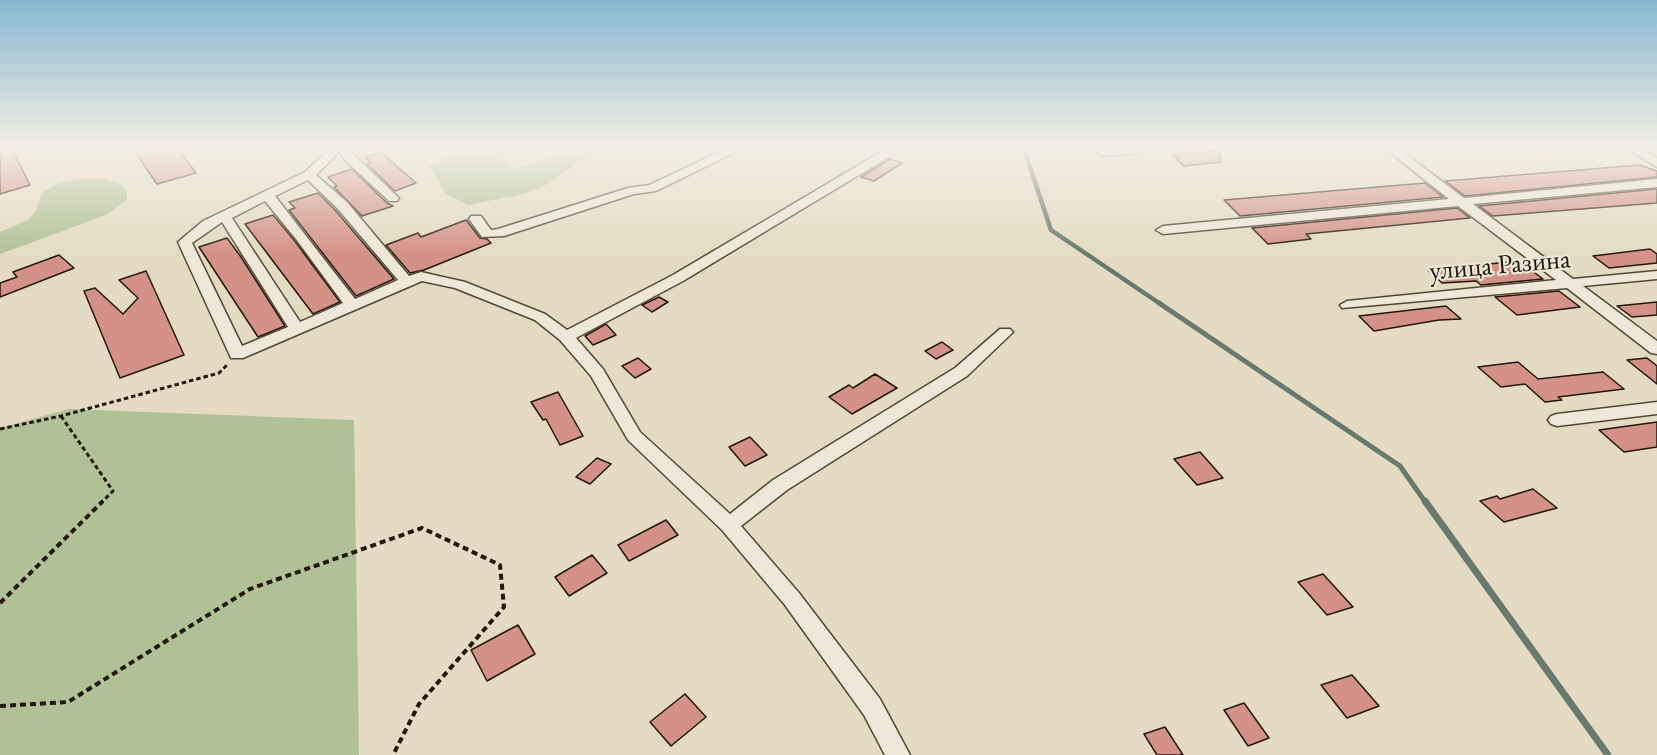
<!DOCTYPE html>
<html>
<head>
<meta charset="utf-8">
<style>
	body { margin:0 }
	canvas { display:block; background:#e4dbc2 }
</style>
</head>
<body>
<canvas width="1657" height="755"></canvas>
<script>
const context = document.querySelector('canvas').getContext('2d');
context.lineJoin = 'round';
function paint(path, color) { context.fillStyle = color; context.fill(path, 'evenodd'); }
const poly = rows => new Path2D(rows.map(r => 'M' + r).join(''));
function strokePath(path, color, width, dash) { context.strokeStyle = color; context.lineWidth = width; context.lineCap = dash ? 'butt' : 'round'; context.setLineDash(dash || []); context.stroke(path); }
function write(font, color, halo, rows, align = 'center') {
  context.font = font + ' "EB Garamond",serif'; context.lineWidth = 4.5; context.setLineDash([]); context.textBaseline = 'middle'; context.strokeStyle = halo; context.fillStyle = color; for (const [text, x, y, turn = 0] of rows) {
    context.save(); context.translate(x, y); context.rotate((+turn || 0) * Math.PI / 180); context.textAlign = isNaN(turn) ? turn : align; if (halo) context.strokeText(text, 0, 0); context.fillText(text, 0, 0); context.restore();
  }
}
const green = poly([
	[465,149,518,149,497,157,513,169,582,149,598,149,548,184,524,194,468,205,446,194,429,166],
	[77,179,106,179,122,185,127,192,127,200,106,215,0,254,0,232,28,220,36,211,41,193,57,184],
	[69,409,354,420,359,755,0,755,0,428]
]);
const streamFar2 = poly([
	[1024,149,1051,230,1162,305]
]);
const streamFar1 = poly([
	[1159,303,1400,466,1426,503]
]);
const stream = poly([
	[1425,501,1608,755]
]);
const building = poly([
	[0,149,12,149,30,185,0,194,0,149],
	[133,149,178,149,196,173,157,184,133,149],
	[1220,151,1221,162,1184,166,1172,154,1220,151],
	[381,152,416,183,395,191,367,164,371,163,365,157,381,152],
	[890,159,902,163,874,181,861,177,890,159],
	[1640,165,1657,171,1657,177,1465,196,1445,181,1640,165],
	[352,169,387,203,393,206,362,216,334,187,337,186,328,177,352,169],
	[1425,183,1443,197,1240,216,1224,200,1425,183],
	[1657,189,1657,203,1493,216,1479,206,1657,189],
	[318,193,335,210,394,279,356,296,289,210,295,208,289,202,318,193],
	[1457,208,1470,218,1306,234,1311,239,1268,244,1252,228,1457,208],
	[273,215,294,240,340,302,313,314,245,224,273,215],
	[466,220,480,238,487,239,491,243,424,270,410,273,386,245,418,233,421,237,466,220],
	[227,238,241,257,285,326,258,337,199,247,227,238],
	[1650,249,1657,254,1657,263,1609,268,1593,256,1650,249],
	[59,255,74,268,0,297,0,283,17,277,13,272,59,255],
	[1519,261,1543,279,1481,285,1476,281,1442,283,1428,270,1519,261],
	[146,271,184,355,120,378,84,291,95,288,123,314,138,298,119,280,146,271],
	[1559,291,1580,307,1517,315,1495,297,1559,291],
	[659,297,668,302,652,312,642,305,659,297],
	[1657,302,1657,315,1632,317,1617,306,1657,302],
	[1446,306,1461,319,1439,320,1374,331,1359,316,1446,306],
	[606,324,616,335,593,345,585,336,606,324],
	[942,342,953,350,936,359,925,351,942,342],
	[638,358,651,369,635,378,622,366,638,358],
	[1647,358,1657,366,1657,384,1627,360,1647,358],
	[1518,362,1538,379,1603,372,1624,389,1558,397,1562,400,1545,402,1525,384,1501,387,1478,367,1518,362],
	[875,374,897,388,852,414,829,397,849,385,853,388,875,374],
	[558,392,583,436,560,445,546,419,543,420,531,402,558,392],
	[1657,422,1657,447,1624,452,1599,430,1657,422],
	[750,437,767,455,745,466,729,447,750,437],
	[1200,452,1223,478,1197,485,1174,459,1200,452],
	[597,458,611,464,590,484,576,477,597,458],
	[1533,489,1557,508,1504,522,1480,501,1497,496,1500,499,1533,489],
	[666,520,678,535,629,561,618,545,666,520],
	[592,555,607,573,569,596,555,577,592,555],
	[1323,574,1353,607,1327,615,1298,582,1323,574],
	[518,625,535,654,487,681,471,650,518,625],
	[1352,675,1379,706,1347,718,1321,685,1352,675],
	[685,694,706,717,671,746,650,722,685,694],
	[1244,703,1269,738,1248,746,1224,710,1244,703],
	[1165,727,1183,755,1157,755,1144,734,1165,727]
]);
const pathFar1 = poly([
	[61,416,113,491,101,503],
	[0,429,61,416,219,373,228,364]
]);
const path = poly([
	[0,603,103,501],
	[0,706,68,702,250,589,422,528,500,565,504,607,419,704,393,755]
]);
const minor = poly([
	[329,149,352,149,353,154,399,198,397,201,389,201,343,158,340,151,316,175,347,202,409,276,421,272,465,282,545,314,567,330,673,275,886,149,898,149,897,152,683,281,576,338,603,369,640,432,730,514,773,480,955,368,1000,329,1010,329,1013,332,1010,335,967,376,787,490,741,526,799,593,880,699,910,755,885,755,864,715,785,605,722,530,628,440,591,376,560,340,535,320,455,288,422,281,243,358,231,358,178,242,203,221,305,172,329,149],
	[308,180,337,208,398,280,355,299,275,196,308,180],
	[265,201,296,239,343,303,300,322,232,218,265,201],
	[222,222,288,327,242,346,192,243,222,222],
	[726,149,742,149,656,191,634,194,504,236,482,237,469,219,471,216,481,216,491,230,498,229,628,188,649,185,726,149],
	[1099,149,1142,149,1137,153,1103,156,1097,152,1099,149],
	[1386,149,1399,149,1464,198,1657,179,1657,187,1473,204,1573,279,1657,271,1657,279,1583,286,1657,341,1657,354,1651,353,1567,288,1342,308,1340,305,1347,301,1556,280,1458,206,1163,234,1156,230,1163,226,1449,199,1386,149],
	[1628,149,1642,149,1657,158,1657,167,1628,149],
	[1657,402,1657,414,1557,426,1551,424,1548,420,1551,416,1557,414,1657,402]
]);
const streetNames = [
	["улица Разина",1500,266,-5]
];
paint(green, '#b1c196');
strokePath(streamFar2, '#68796d', 4.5);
strokePath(streamFar1, '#68796d', 5);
strokePath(stream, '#68796d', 7);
paint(building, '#d49188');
strokePath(building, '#231709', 1.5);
strokePath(minor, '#534837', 3);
strokePath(pathFar1, '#231709', 3, [4.5, 3]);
strokePath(path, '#231709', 4, [6, 4]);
paint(minor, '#ede8d7');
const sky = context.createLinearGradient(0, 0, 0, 255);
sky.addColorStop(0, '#87b7d1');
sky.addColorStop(0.58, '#f3efe4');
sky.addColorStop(1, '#f3efe400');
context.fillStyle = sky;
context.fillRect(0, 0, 1657, 255);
write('27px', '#231709', '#ede8d7', streetNames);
</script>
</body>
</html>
